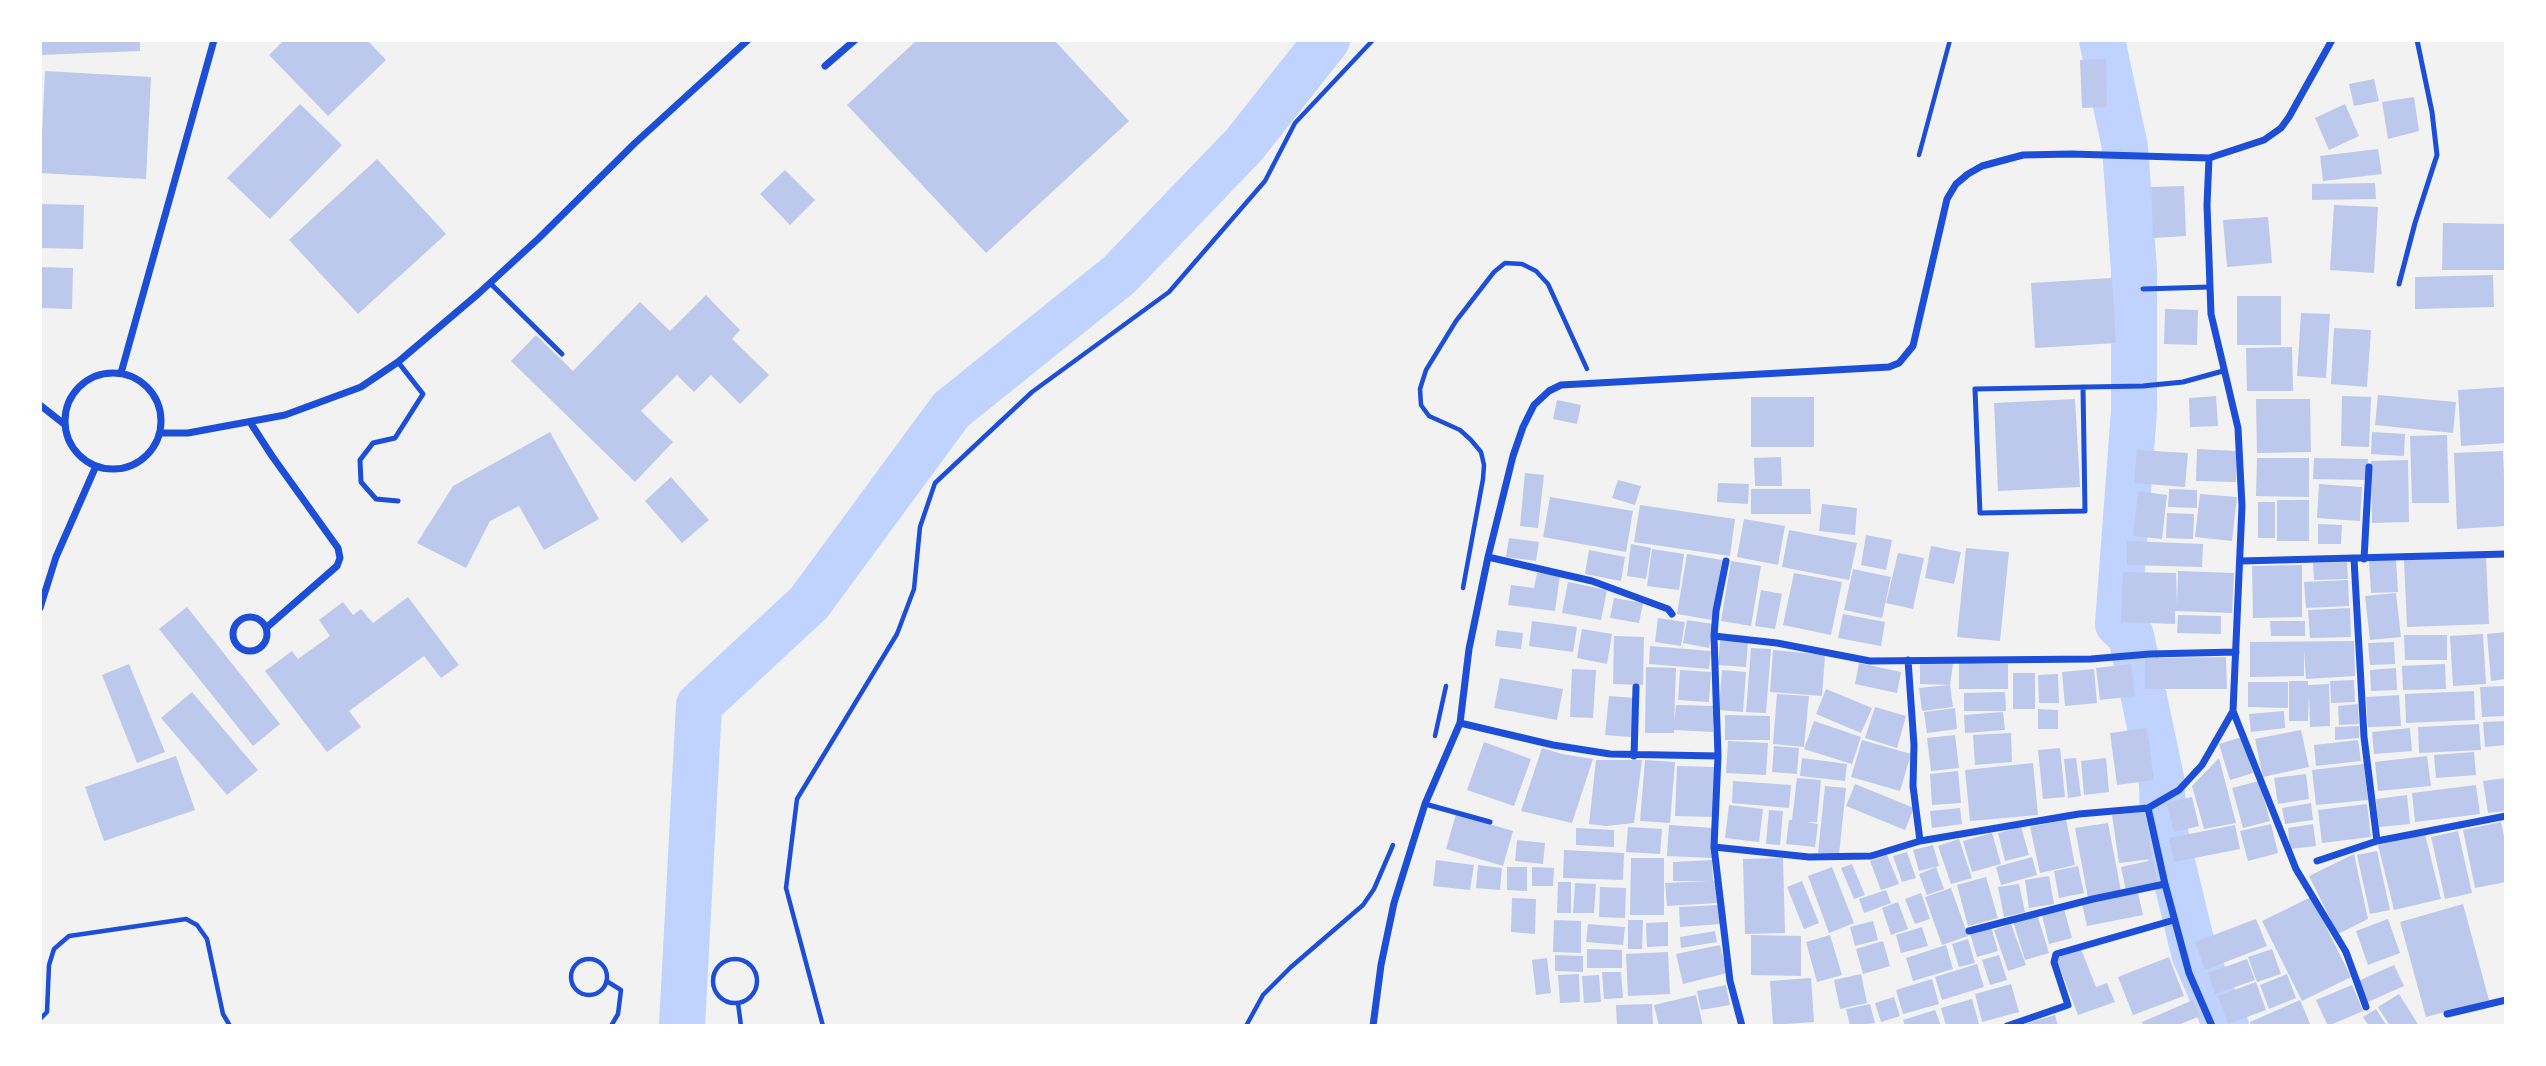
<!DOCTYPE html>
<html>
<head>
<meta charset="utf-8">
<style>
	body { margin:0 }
	#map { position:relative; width:2546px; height:1066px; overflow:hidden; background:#f2f2f2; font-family:"Space Grotesk",sans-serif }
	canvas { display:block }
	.frame { position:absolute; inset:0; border:42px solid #fff; pointer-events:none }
</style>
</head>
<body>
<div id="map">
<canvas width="2546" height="1066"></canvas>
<div class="frame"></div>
</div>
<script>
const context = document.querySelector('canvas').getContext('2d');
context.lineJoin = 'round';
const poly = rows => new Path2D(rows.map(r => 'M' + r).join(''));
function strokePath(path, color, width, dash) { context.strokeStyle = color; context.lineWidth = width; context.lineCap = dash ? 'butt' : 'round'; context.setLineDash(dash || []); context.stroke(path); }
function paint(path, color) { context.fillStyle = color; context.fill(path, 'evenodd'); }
const river = poly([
	[2102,40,2125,147,2134,270,2134,411,2118,624,2131,636,2162,783,2163,824,2194,953,2226,1026],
	[682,1026,699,705,809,603,951,410,1119,275,1244,145,1327,40]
]);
const building = poly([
	[40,40,140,40,140,51,40,55],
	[284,40,367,40,386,60,328,116,269,55],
	[917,40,1054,40,1129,121,986,253,847,105],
	[2106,59,2107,107,2082,108,2080,60],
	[45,71,151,77,146,179,40,173],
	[2374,79,2379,101,2354,106,2349,84],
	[2414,97,2419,131,2388,139,2382,102],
	[300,104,342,145,270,219,227,178],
	[2345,104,2359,136,2329,150,2315,118],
	[2378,149,2382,174,2323,181,2320,156],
	[377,159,446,234,358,314,289,240],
	[785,170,815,200,790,225,760,194],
	[2375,183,2376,199,2312,200,2312,184],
	[2184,186,2186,236,2153,238,2151,187],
	[40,204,84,205,83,249,40,248],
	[2334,205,2378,207,2374,273,2330,270],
	[2268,217,2272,263,2227,267,2223,220],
	[2443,223,2506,224,2506,270,2442,270],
	[40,267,73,268,72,309,40,308],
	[2493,275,2494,307,2415,309,2415,277],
	[2112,278,2116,343,2035,348,2031,283],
	[706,295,740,330,732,339,769,375,740,404,711,375,694,392,677,375,641,411,673,442,635,482,511,361,536,335,573,371,640,302,670,331],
	[2237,296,2281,296,2281,345,2237,345],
	[2165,309,2198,310,2197,345,2164,344],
	[2301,313,2330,314,2326,378,2297,376],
	[2334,328,2371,330,2367,387,2331,384],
	[2292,347,2293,391,2247,391,2246,348],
	[2506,387,2506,443,2461,446,2458,390],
	[2378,395,2456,402,2453,433,2375,425],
	[2216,396,2218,426,2190,427,2189,398],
	[2342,396,2371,397,2369,447,2341,446],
	[1751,397,1814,397,1814,447,1751,447],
	[2075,399,2080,487,1998,491,1994,403],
	[2256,399,2310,399,2311,452,2257,453],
	[1557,400,1581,405,1577,424,1553,419],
	[550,432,599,519,544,550,519,506,490,521,466,568,417,543,453,486],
	[2372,432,2405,434,2404,456,2371,454],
	[2447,435,2449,503,2412,503,2410,436],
	[2197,449,2237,451,2236,482,2196,481],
	[2137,450,2188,453,2185,487,2134,483],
	[2503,451,2506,526,2457,529,2454,453],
	[1781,457,1782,486,1755,486,1754,458],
	[2257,458,2309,458,2309,497,2256,496],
	[2314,458,2368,459,2367,480,2313,479],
	[2408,460,2409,522,2372,523,2371,461],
	[1525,473,1544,475,1538,528,1520,526],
	[671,477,709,520,682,543,645,501],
	[1618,480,1641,486,1635,505,1612,498],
	[1718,483,1749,484,1748,504,1717,502],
	[2319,484,2362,487,2360,521,2317,518],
	[1751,489,1810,489,1811,514,1751,514],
	[2169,489,2197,490,2197,508,2168,507],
	[2138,491,2167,495,2162,539,2133,536],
	[2200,494,2237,497,2232,541,2195,537],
	[1550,497,1633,511,1626,552,1543,537],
	[2277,500,2309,500,2309,541,2277,541],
	[2258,502,2275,502,2275,538,2258,538],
	[1822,504,1857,508,1855,535,1819,531],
	[1640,505,1735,519,1730,556,1634,542],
	[2167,513,2194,514,2193,539,2166,538],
	[1744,519,1785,526,1778,565,1737,557],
	[2318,524,2342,525,2341,544,2318,544],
	[1789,530,1857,543,1849,580,1782,567],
	[1866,535,1892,540,1886,570,1861,565],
	[1509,538,1539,542,1536,561,1506,557],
	[2127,541,2203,544,2202,567,2127,565],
	[1631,544,1651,548,1646,579,1627,576],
	[1931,546,1961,552,1954,584,1925,578],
	[1966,548,2009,552,2000,641,1957,637],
	[1652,549,1684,554,1679,590,1647,586],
	[1589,550,1625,557,1621,581,1585,574],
	[1898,553,1924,558,1913,609,1886,603],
	[1687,554,1722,560,1712,620,1677,614],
	[2486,556,2489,624,2407,627,2404,560],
	[2396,560,2398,592,2371,593,2369,561],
	[1731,561,1761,566,1751,626,1721,621],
	[2347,562,2348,579,2314,580,2313,563],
	[2302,565,2302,617,2253,618,2252,566],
	[1853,569,1891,577,1882,618,1844,610],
	[2178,571,2234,573,2232,613,2175,611,2175,624,2121,622,2123,572,2176,573,2177,604],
	[1537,573,1560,575,1555,611,1508,605,1511,585,1534,588],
	[1794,573,1842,582,1831,635,1783,625],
	[2348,580,2349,606,2306,608,2304,582],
	[1568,582,1607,590,1601,620,1562,613],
	[1761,590,1782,594,1775,629,1755,626],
	[2396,593,2401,637,2370,640,2365,596],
	[408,597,459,665,441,678,424,656,349,711,361,727,327,752,265,671,292,651,298,659,330,636,319,620,343,602,353,615,361,609,373,623],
	[1614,598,1643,603,1639,623,1610,618],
	[187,607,280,724,253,746,159,629],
	[2350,608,2351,637,2310,638,2308,610],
	[1843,614,1885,622,1881,646,1838,638],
	[2178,615,2221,616,2221,634,2177,633],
	[1658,618,1685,622,1681,646,1655,642],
	[1687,620,1713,624,1709,648,1683,643],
	[1532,621,1577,627,1573,652,1529,646],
	[2270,621,2305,621,2305,636,2271,636],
	[1582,629,1612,634,1607,664,1577,658],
	[1497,630,1523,633,1521,649,1495,646],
	[2506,632,2506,679,2491,681,2487,634],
	[2483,634,2486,684,2453,686,2450,636],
	[2404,635,2447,635,2447,660,2405,660],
	[1614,636,1644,637,1643,685,1613,684],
	[1720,640,1748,642,1746,667,1718,665],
	[2354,641,2355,676,2306,679,2304,650,2304,676,2250,677,2250,642],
	[2394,642,2395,664,2370,665,2368,643],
	[1650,646,1711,651,1709,669,1649,664],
	[1751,648,1771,649,1766,713,1746,712],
	[1773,650,1825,655,1822,696,1770,692],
	[2226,657,2227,689,2145,689,2145,658],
	[1859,663,1901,672,1897,693,1855,684],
	[1920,663,1953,664,1950,685,1920,684],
	[1959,663,2008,664,2008,689,1959,689],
	[129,664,165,752,137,763,102,675],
	[2131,664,2135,696,2100,700,2096,668],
	[2445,664,2446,689,2403,690,2402,666],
	[1646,667,1676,668,1674,723,1676,705,1714,706,1713,732,1674,730,1674,733,1645,733],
	[2396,668,2397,690,2371,691,2370,670],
	[1572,669,1596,670,1593,718,1570,717],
	[2094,669,2097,703,2065,706,2062,672],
	[1680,670,1711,672,1709,702,1678,700],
	[1722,670,1746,672,1743,712,1719,710],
	[2013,673,2035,673,2035,709,2013,709],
	[2058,674,2059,703,2039,703,2038,675],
	[1500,678,1563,689,1557,720,1494,708],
	[2354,680,2355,702,2331,703,2330,681],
	[2289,681,2308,681,2308,685,2329,684,2330,726,2310,727,2309,693,2308,721,2289,721],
	[2248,682,2288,682,2288,708,2248,707],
	[1950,685,1953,707,1922,711,1919,688],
	[2506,686,2506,716,2482,717,2480,687],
	[1826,689,1872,708,1861,733,1816,714],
	[2474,691,2475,720,2406,723,2405,694],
	[192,692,258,770,227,795,161,718],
	[2005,692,2006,711,1964,711,1964,693],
	[1777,694,1809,696,1804,747,1773,744],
	[2399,695,2401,726,2368,727,2366,697],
	[1609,696,1635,698,1631,737,1605,735],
	[2358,704,2359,724,2339,725,2338,706],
	[1875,707,1906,716,1897,748,1865,738],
	[1955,708,1957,729,1927,733,1924,712],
	[2038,709,2058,710,2058,729,2038,729],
	[2284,711,2285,728,2251,732,2249,714],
	[2003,712,2005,730,1965,733,1964,715],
	[1725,715,1770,716,1770,740,1725,740],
	[1814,721,1861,737,1852,764,1804,749],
	[2506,721,2506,745,2485,747,2483,722],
	[2479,724,2481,750,2419,753,2418,727],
	[2359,726,2359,738,2335,740,2335,727],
	[2147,728,2154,780,2117,785,2110,733],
	[2410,728,2412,751,2374,754,2372,732],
	[2301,730,2309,767,2263,777,2255,739],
	[2011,733,2012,762,1975,765,1973,735],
	[1955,735,1959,768,1931,771,1927,738],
	[2242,737,2253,773,2230,780,2219,744],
	[1862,740,1911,754,1900,791,1851,777],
	[2358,740,2361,761,2316,766,2314,745],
	[1728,741,1768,743,1766,775,1726,773],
	[1484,742,1531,759,1514,806,1467,790],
	[1774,746,1799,748,1797,774,1772,772],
	[1542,748,1562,754,1593,759,1572,823,1521,811],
	[2060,748,2065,797,2043,799,2038,750],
	[2474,752,2476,775,2436,778,2434,755],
	[176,756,195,810,104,841,85,787],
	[2427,756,2431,786,2378,791,2375,762],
	[1802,758,1847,764,1845,781,1800,776],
	[2076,758,2081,796,2068,798,2064,759],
	[2106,758,2109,792,2084,795,2081,761],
	[2219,758,2236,823,2204,829,2192,786],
	[1596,760,1642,760,1634,823,1606,826,1589,824],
	[1645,760,1675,762,1670,823,1640,821],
	[2033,763,2038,815,1970,821,1965,770],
	[2364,764,2368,800,2316,805,2312,770],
	[1677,766,1716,767,1714,817,1675,816],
	[1958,771,1961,803,1932,805,1930,774],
	[2306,774,2309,799,2278,804,2274,778],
	[1797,778,1821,780,1817,822,1807,822,1818,824,1815,847,1786,844,1789,820,1792,820],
	[2506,778,2506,811,2488,813,2483,781],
	[1733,781,1791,785,1789,808,1732,803],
	[2259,781,2270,821,2243,828,2232,788],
	[1855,784,1914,808,1905,830,1846,806],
	[2476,785,2480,814,2415,822,2412,793],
	[1825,786,1846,788,1839,855,1818,853],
	[2407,795,2410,824,2379,827,2376,799],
	[2192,797,2199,826,2174,832,2167,803],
	[2311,803,2313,820,2285,824,2282,808],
	[2367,804,2371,837,2322,843,2318,810],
	[1729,805,1763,809,1759,842,1725,838],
	[1960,808,1962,824,1932,828,1930,811],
	[1769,810,1783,811,1780,845,1766,844],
	[2145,811,2152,859,2119,863,2112,815],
	[1456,814,1513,831,1503,866,1446,849],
	[2066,819,2075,865,2040,873,2030,827],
	[2501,822,2506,846,2506,882,2475,888,2463,830],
	[2108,823,2121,891,2088,898,2075,828],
	[2271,824,2278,853,2248,861,2240,831],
	[2313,824,2316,846,2290,849,2288,828],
	[1669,825,1713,828,1712,858,1667,856],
	[2235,825,2240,849,2174,862,2169,838],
	[1628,827,1662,829,1660,854,1626,852],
	[2021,827,2029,855,2005,861,1998,833],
	[1576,828,1614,830,1614,847,1576,845],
	[2458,831,2472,893,2445,899,2431,837],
	[1992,833,2001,864,1972,872,1963,841],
	[2425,834,2441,899,2394,910,2378,845],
	[1959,839,1972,878,1951,884,1938,846],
	[1517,840,1545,843,1543,864,1515,861],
	[1933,845,1939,866,1919,871,1913,850],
	[1564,850,1624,853,1623,880,1563,878],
	[2377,851,2390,910,2370,914,2357,855],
	[1907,852,1916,878,1902,882,1893,856],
	[2354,854,2368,919,2338,934,2309,876],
	[1887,855,1899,884,1881,890,1870,861],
	[2032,857,2037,875,2001,885,1996,867],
	[1631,858,1664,858,1664,915,1630,915],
	[1783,858,1785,933,1745,934,1743,859],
	[1436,860,1474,865,1470,890,1433,886],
	[1712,860,1713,881,1717,880,1718,903,1667,906,1665,883,1709,881,1673,881,1673,862],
	[2153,860,2158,884,2126,891,2121,867],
	[1852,864,1865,895,1854,899,1841,868],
	[1478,865,1502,868,1500,890,1476,888],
	[2078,866,2084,893,2059,898,2054,871],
	[1507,867,1527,867,1527,891,1507,890],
	[1532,867,1554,868,1553,886,1532,886],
	[1832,867,1854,923,1829,933,1808,876],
	[1936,867,1944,889,1927,895,1919,874],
	[2049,876,2054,904,2029,908,2025,880],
	[1986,877,1998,918,1968,926,1957,885],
	[1802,881,1819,923,1804,929,1787,887],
	[1558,882,1571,882,1571,913,1557,913],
	[1575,883,1596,884,1594,913,1573,913],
	[2019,884,2025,912,2004,917,1998,887],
	[1600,887,1626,888,1625,918,1599,917],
	[1951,888,1968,936,1942,945,1925,897],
	[1886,890,1891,903,1864,913,1859,899],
	[1921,893,1930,919,1915,924,1905,899],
	[2138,893,2143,915,2087,926,2082,904],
	[2311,897,2351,977,2302,1001,2262,921],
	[1512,898,1536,899,1535,934,1511,932],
	[1898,902,1908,929,1891,935,1882,908],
	[2463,904,2489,1000,2426,1017,2400,922],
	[1719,905,1721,924,1680,927,1679,907],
	[2064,909,2072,938,2049,944,2042,915],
	[2037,914,2049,953,2025,960,2013,921],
	[2256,919,2267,946,2205,970,2195,942],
	[2388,919,2400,953,2368,965,2356,931],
	[1554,920,1581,921,1581,953,1553,952],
	[1628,920,1643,920,1642,949,1628,949],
	[1873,921,1878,940,1855,946,1850,927],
	[1668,922,1668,946,1647,947,1646,923],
	[1588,924,1625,927,1623,945,1586,942],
	[2011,924,2026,965,2008,971,1994,930],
	[1922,927,1928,946,1901,953,1896,935],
	[1991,927,1998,951,1977,957,1970,933],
	[1715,931,1717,942,1681,948,1680,937],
	[1751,935,1801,936,1801,976,1751,975],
	[1830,935,1842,975,1817,982,1806,942],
	[1968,939,1975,963,1959,967,1952,944],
	[1883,941,1890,966,1863,974,1856,949],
	[1720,945,1727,973,1683,984,1676,954],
	[1946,945,1953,969,1913,981,1906,958],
	[1587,949,1622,950,1622,968,1587,968],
	[2081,949,2096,987,2107,983,2115,1002,2078,1015,2056,958],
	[2272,949,2281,974,2257,982,2248,957],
	[1668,952,1670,994,1628,996,1626,954],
	[1555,955,1583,956,1583,972,1555,971],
	[1999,955,2007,980,1990,985,1982,960],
	[2169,957,2184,996,2133,1015,2118,977],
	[1547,958,1551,993,1536,995,1532,960],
	[2247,959,2255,980,2215,994,2208,973],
	[1977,964,1984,987,1942,1000,1935,977],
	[2394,965,2404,986,2368,1002,2358,981],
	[1602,972,1621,972,1623,998,1604,999],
	[1579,974,1580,1002,1560,1003,1558,975],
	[1861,974,1867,1003,1840,1009,1834,980],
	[2287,974,2296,998,2269,1009,2260,985],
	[1599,975,1601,1002,1584,1003,1582,976],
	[1811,978,1814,1022,1773,1025,1770,981],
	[1932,979,1939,1004,1903,1014,1896,990],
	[2256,982,2266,1010,2228,1024,2218,996],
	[2011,984,2019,1012,1982,1022,1975,994],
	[1726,985,1730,1005,1701,1010,1697,991],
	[2352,985,2363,1011,2328,1026,2316,1000],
	[2399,994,2419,1026,2390,1026,2378,1007],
	[1696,995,1703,1026,1659,1026,1654,1005],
	[1894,997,1900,1016,1881,1022,1875,1003],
	[1972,999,1979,1024,1946,1026,1941,1008],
	[2193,1000,2200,1016,2176,1026,2143,1026,2142,1022],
	[2300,1000,2311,1026,2251,1026,2250,1022],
	[1652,1004,1653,1026,1617,1026,1616,1005],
	[1870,1004,1875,1023,1850,1026,1846,1009],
	[2376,1009,2387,1026,2369,1026,2363,1017],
	[1935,1010,1941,1026,1905,1026,1903,1020],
	[2055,1015,2058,1026,2021,1026,2021,1025]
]);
const path = poly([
	[1919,155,1950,40],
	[1463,588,1483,479,1484,465,1481,452,1471,440,1460,430,1429,416,1421,405,1420,389,1426,370,1456,321,1494,272,1505,263,1522,264,1536,271,1548,284,1587,369],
	[1435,736,1446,686],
	'713 981a22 22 0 1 1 44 0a22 22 0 1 1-44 0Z',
	'571 977a18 18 0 1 1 36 0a18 18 0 1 1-36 0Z',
	[608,982,621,990,618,1014,611,1026],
	[738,1003,741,1026],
	[40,1019,47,1012,49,965,54,949,69,936,186,919,197,925,207,939,223,1014,230,1026],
	[823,1026,786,888,797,799,897,634,914,589,920,527,935,483,1032,392,1169,292,1265,181,1295,123,1373,40],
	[1246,1026,1263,995,1291,967,1363,905,1374,889,1393,845]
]);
const service = poly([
	[490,283,562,354],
	[2399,284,2415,223,2437,155,2432,112,2417,40],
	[2143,289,2210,287],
	[2083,387,2085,511,1980,513,1975,389,2143,386,2183,382,2223,371],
	[398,501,376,499,361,482,360,460,373,443,395,438,423,394,398,362],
	[1425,804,1490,822]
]);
const minor = poly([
	[825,66,855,40],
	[121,373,214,40],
	'65 421a48 48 0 1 1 96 0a48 48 0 1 1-96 0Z',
	[40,405,64,424],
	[250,422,272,456,338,548,340,558,337,566,266,628],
	[160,433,188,433,285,415,361,387,398,362,478,294,538,239,635,143,748,40],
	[1488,557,1592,581,1668,609,1672,614],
	[2354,559,2364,737,2377,841],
	[2364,559,2369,467],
	[1726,561,1716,611,1714,636,1718,756,1714,847,1730,981,1742,1026],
	[2241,561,2506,554],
	[40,608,56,557,96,466],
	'233 634a17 17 0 1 1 34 0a17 17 0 1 1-34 0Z',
	[1714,636,1777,643,1870,661,2091,659,2150,654,2236,652],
	[1908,660,1914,745,1913,786,1920,841],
	[2233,711,2296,869,2346,952,2366,1007],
	[1460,723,1553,745,1610,754,1718,756],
	[1634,756,1636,687],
	[2148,808,2165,884,2189,973,2212,1026],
	[1714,847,1809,857,1871,856,1920,841,2079,814,2148,808,2179,790,2202,765,2233,711,2242,506,2238,428,2211,314,2207,205,2209,158],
	[2317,861,2377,841,2506,816],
	[1969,931,2093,899,2165,884],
	[2447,1014,2506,1000],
	[1373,1026,1381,965,1394,903,1425,804,1460,723,1469,649,1488,557,1513,456,1523,427,1534,405,1549,391,1561,385,1889,367,1899,363,1913,346,1947,199,1956,184,1968,174,1982,166,2023,155,2071,154,2209,158,2264,140,2281,128,2289,117,2332,40],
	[2007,1026,2068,1005,2054,962,2056,954,2174,920]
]);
strokePath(river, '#bfd3fe', 46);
paint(building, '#bdc9ec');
strokePath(path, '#1d4ed8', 4.5);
strokePath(service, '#1d4ed8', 5);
strokePath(minor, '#1d4ed8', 7);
</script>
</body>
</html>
